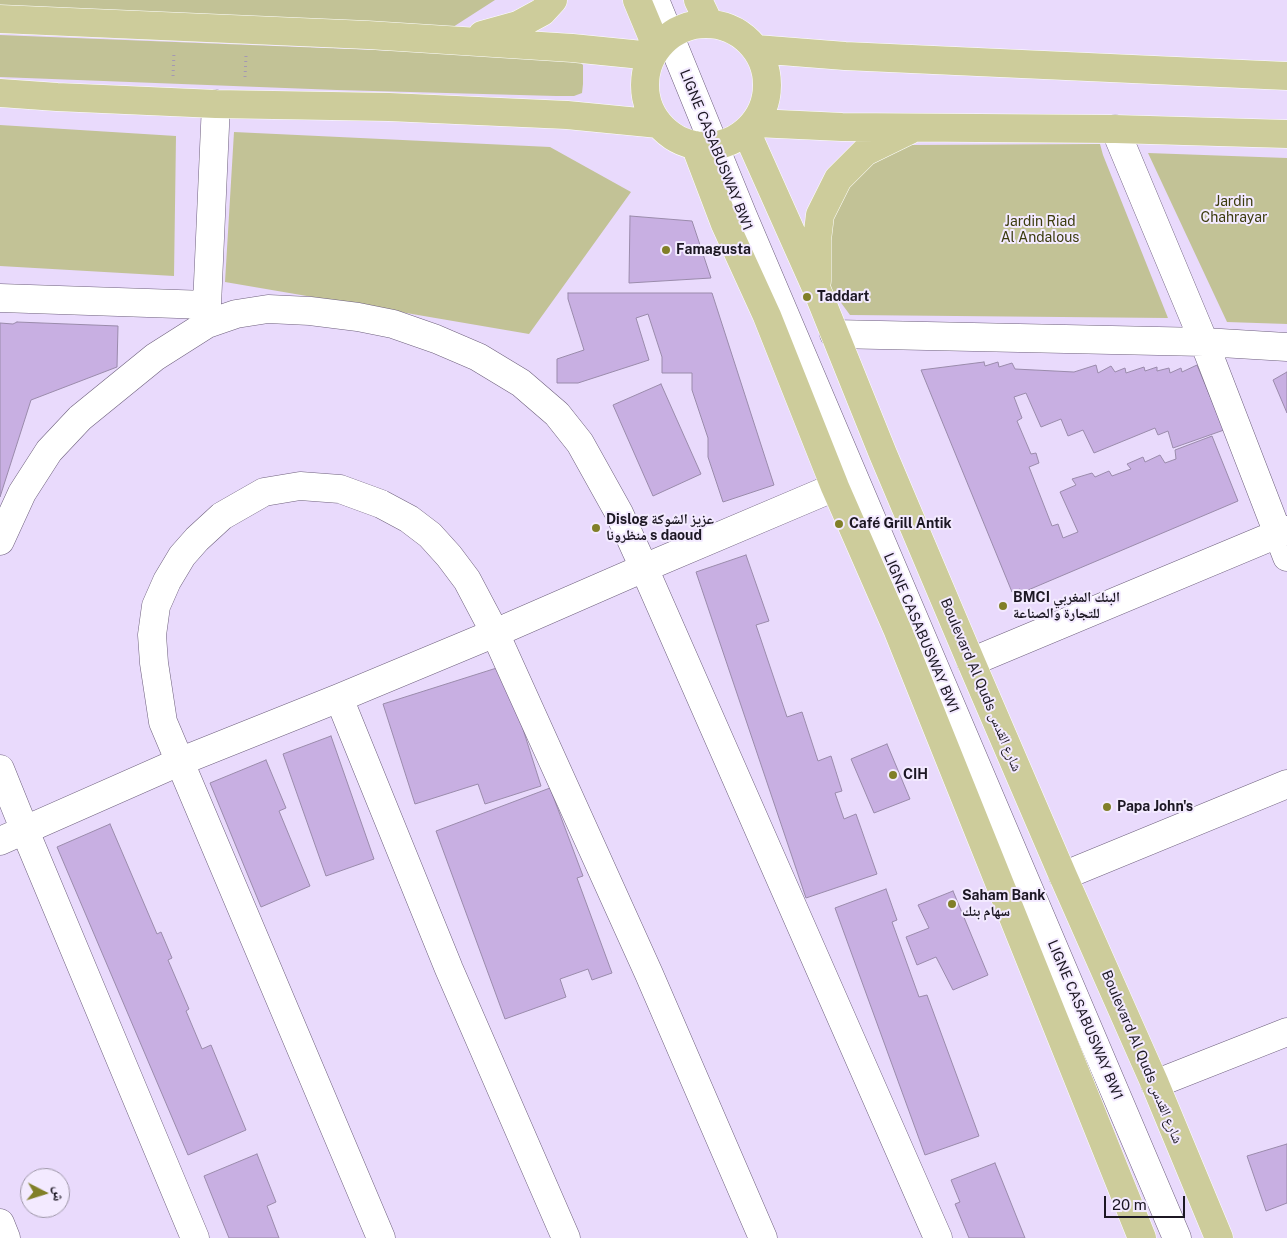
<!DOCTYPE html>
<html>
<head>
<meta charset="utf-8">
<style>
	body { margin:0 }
	#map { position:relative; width:1287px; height:1238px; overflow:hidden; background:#e9dafc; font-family:"Public Sans","Noto Naskh Arabic",sans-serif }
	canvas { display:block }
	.north { position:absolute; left:20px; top:1168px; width:50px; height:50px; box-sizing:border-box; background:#f3eaff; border:1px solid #9d96a7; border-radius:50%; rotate:95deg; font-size:14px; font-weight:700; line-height:20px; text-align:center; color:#1c1723 }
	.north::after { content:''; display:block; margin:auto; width:18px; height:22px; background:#817f28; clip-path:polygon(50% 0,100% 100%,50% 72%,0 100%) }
	.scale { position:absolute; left:1104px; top:1196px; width:81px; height:22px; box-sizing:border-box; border:2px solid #1c1723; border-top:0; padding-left:6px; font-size:15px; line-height:18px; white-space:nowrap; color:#1c1723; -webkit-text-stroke:4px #f3eaff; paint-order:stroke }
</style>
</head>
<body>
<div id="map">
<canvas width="1287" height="1238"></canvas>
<div class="north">ش</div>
<div class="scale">20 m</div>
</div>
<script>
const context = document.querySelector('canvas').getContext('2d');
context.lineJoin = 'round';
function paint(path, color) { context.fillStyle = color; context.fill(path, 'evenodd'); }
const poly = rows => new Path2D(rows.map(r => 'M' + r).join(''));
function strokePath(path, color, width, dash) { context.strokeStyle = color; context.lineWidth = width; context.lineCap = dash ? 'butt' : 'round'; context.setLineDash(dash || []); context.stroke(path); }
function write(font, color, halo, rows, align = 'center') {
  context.font = font + ' "Public Sans","Noto Naskh Arabic",sans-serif'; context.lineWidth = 4; context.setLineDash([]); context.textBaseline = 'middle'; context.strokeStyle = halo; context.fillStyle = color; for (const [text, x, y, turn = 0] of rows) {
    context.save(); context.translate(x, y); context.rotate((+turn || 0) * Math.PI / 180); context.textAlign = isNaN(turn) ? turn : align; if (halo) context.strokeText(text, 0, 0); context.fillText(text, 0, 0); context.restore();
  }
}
const green = poly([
	[0,0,495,0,453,27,0,8],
	[0,35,576,58,583,65,583,84,582,93,574,96,556,96,337,90,0,77],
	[0,125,176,136,174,276,0,266],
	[234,132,550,147,631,192,529,334,225,282],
	[1100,144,1103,155,1168,318,850,315,831,289,828,252,829,211,853,174,874,160,909,145],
	[1148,153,1287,158,1287,324,1227,322]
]);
const building = poly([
	[630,216,692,221,711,278,629,283,630,216],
	[568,293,712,293,774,485,723,502,708,457,708,438,692,390,692,373,662,373,662,357,648,314,636,318,649,360,578,383,557,383,557,359,584,350,568,299,568,293],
	[17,322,118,326,117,367,31,400,0,497,0,323,13,324,17,322],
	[984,362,985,366,998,362,999,367,1012,363,1015,369,1074,372,1096,365,1098,373,1111,366,1115,372,1125,368,1126,373,1144,367,1145,371,1157,367,1157,371,1169,368,1170,373,1181,368,1182,372,1197,365,1224,430,1173,448,1168,431,1158,435,1155,428,1094,453,1083,430,1068,436,1061,419,1041,427,1026,393,1014,397,1022,418,1017,421,1031,454,1036,453,1039,463,1029,467,1052,526,1058,524,1063,538,1078,532,1060,492,1076,485,1072,479,1092,473,1095,477,1109,471,1112,476,1131,469,1127,464,1143,457,1145,462,1160,455,1165,463,1176,459,1175,450,1212,436,1238,501,1021,593,1020,589,1012,592,921,370,984,362],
	[1287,372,1287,413,1273,380,1287,372],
	[661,384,701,474,653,496,613,405,661,384],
	[746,555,769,621,756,625,787,717,802,712,818,761,831,756,842,791,835,793,844,819,856,814,877,874,806,898,696,572,746,555],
	[503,666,541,786,485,804,478,784,415,804,383,704,503,666],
	[331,736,374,859,326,876,283,754,331,736],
	[887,744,910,799,874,813,851,759,887,744],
	[266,760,286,808,279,811,310,886,261,907,210,783,266,760],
	[550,788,583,876,577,878,612,973,592,980,588,969,560,979,566,997,505,1019,436,831,550,788],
	[110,824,157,934,161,932,172,958,168,960,189,1009,186,1011,202,1049,211,1045,246,1130,188,1155,57,847,110,824],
	[886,889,897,920,892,922,919,997,927,995,979,1136,925,1155,835,908,886,889],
	[953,891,988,975,953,990,936,957,917,965,906,937,929,928,918,905,953,891],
	[1287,1144,1287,1203,1266,1211,1247,1156,1287,1144],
	[257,1154,276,1202,267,1206,279,1238,229,1238,204,1176,257,1154],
	[995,1163,1025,1238,969,1238,955,1204,960,1202,951,1180,995,1163]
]);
const path = poly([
	[173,76,174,52],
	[245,77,246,56]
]);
const minor = poly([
	[655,0,743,216,1177,1238],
	[1115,129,1204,342,1287,557],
	[0,298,207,305],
	[207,324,236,314,268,309,310,311,358,317,393,324,436,339,478,357,521,383,557,414,580,443,619,513,644,568,938,1238],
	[834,334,1204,342,1287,347],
	[0,541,22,493,49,451,80,418,155,357,207,324,207,305,216,104],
	[971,662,1287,530],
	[339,698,449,969,566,1238],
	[0,769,25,831,195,1238],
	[0,841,179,762,339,698,495,633,644,568,835,487],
	[1063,876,1287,784],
	[1155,1084,1287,1032],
	[0,1223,6,1238],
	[381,1238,163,722,154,663,152,635,156,606,167,581,182,556,197,539,222,516,264,492,300,486,340,489,381,504,409,519,430,535,449,556,467,580,495,633,649,974,763,1238]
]);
const major = poly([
	[637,0,657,48],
	[698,0,709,23],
	[0,19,368,35,572,48,652,56],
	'645 85a61 61 0 1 1 122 0a61 61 0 1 1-122 0Z',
	[482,35,518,25,542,12,553,0],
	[756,49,845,56,1287,76],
	[0,93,57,97,216,104,389,107,567,115,659,124],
	[756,123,842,127,1115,129,1287,134],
	[746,131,817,290,883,454,971,662,1063,876,1155,1084,1219,1238],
	[695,145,725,224,767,316,835,487,898,631,1142,1238],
	[817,281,817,240,820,215,838,179,865,152,910,130]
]);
const markers = [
	[666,250,5,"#817f28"],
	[807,297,5,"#817f28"],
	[839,524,5,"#817f28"],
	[596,528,5,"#817f28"],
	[1003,606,5,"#817f28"],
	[893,775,5,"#817f28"],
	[1107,807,5,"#817f28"],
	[952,904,5,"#817f28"]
];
const streetNames = [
	["LIGNE CASABUSWAY BW1",716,150,68],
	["LIGNE CASABUSWAY BW1",921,633,67],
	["Boulevard Al Quds شارع القدس",981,685,67],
	["LIGNE CASABUSWAY BW1",1085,1020,67],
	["Boulevard Al Quds شارع القدس",1142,1057,67]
];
const parkNames = [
	["Jardin",1234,202],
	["Chahrayar",1234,218],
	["Jardin Riad",1040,222],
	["Al Andalous",1040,238]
];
const poiNames = [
	["Famagusta",676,250],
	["Taddart",817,297],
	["Dislog عزيز الشوكة",606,520],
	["منظرونا s daoud",606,536],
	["Café Grill Antik",849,524],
	["BMCI البنك المغربي",1013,598],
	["للتجارة والصناعة",1013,614],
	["CIH",903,775],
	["Papa John's",1117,807],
	["Saham Bank",962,896],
	["سهام بنك",962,912]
];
paint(green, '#c2c296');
paint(building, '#c8afe2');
strokePath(building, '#9a8bab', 1);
strokePath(minor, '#6e607d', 29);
strokePath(major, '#fff', 29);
strokePath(path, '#a498b3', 3, [1, 4]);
strokePath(minor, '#fff', 28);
strokePath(major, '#cdcc9b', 28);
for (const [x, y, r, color] of markers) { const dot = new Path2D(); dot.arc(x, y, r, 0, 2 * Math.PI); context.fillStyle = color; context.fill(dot); strokePath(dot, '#f3eaff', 2); }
write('14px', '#1c1723', '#f3eaff', streetNames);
write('14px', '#3c3c0e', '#f3eaff', parkNames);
write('bold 14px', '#1c1723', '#f3eaff', poiNames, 'left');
</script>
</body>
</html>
